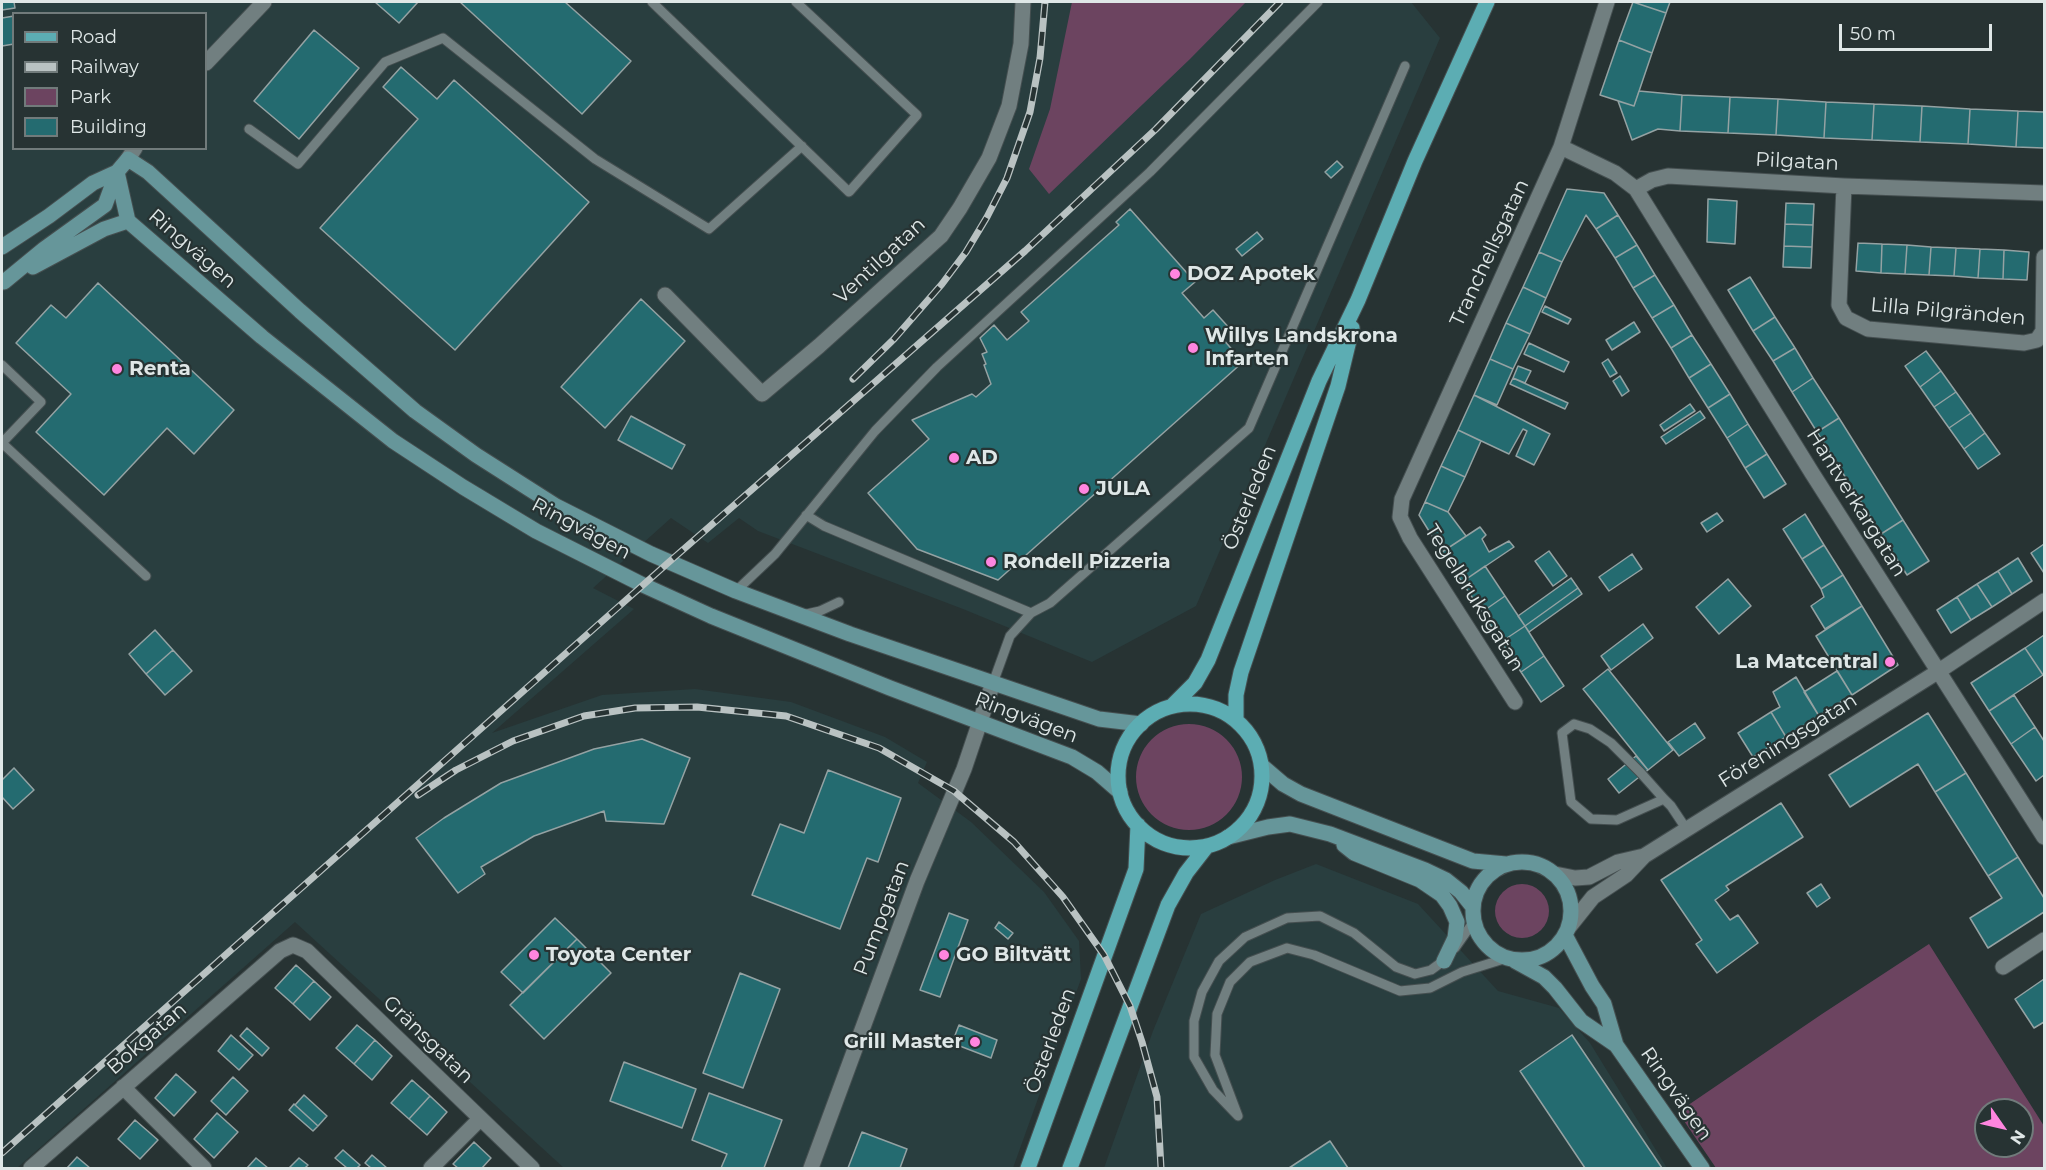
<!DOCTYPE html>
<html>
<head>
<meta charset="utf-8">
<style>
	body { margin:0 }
	#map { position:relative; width:2046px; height:1170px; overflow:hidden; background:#273333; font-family:Montserrat,sans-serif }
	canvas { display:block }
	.frame { position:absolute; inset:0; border:3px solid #dfe7e7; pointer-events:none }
	.legend { position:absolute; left:12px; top:12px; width:195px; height:138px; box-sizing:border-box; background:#273333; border:2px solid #717b7b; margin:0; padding:8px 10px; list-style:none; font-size:18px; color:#dfe7e7 }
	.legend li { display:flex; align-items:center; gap:12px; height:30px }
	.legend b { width:30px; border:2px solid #717b7b }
	.north { position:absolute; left:1974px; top:1098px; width:60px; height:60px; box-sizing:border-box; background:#273333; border:2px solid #717b7b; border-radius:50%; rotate:124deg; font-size:16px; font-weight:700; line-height:24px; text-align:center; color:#dfe7e7 }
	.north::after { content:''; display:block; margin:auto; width:21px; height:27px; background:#ff85df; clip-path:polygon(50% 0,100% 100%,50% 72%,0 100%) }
	.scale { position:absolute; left:1839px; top:24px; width:153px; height:27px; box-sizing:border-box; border:3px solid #dfe7e7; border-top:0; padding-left:8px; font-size:18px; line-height:21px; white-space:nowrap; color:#dfe7e7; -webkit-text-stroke:4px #273333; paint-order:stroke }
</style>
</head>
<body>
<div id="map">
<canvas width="2046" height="1170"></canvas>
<div class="frame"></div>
<ul class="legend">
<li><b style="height:8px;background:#5cadb3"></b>Road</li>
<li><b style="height:8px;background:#b9c2c2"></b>Railway</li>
<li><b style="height:16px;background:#6c4460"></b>Park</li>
<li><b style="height:16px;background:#246b70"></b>Building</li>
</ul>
<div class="north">N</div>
<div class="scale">50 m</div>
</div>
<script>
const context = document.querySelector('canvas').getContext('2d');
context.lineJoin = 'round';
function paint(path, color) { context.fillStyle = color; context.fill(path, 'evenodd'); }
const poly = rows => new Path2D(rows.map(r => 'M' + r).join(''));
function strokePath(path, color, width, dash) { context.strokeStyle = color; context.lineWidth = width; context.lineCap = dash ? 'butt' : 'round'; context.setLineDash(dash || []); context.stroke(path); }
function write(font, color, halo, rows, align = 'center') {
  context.font = font + ' Montserrat,sans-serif'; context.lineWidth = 4.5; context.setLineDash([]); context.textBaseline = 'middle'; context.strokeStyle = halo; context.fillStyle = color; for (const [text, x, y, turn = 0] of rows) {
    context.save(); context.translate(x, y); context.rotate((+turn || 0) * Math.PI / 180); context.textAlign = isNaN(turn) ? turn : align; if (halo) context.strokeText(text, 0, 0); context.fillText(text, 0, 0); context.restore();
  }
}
const built = poly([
	[2,2,1411,2,1440,38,1196,606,1092,662,963,609,758,531,739,518,708,543,671,518,593,588,634,609,492,733,602,695,695,689,791,702,885,737,927,762,918,783,971,822,1044,892,1079,941,1081,979,1013,1168,564,1168,295,922,17,1168,2,1168],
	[14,14,206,14,206,148,14,148],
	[1316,864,1418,904,1498,991,1559,1008,1590,1043,1667,1168,1104,1168,1153,1031,1201,914,1275,880]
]);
const green = poly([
	[1072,2,1246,2,1190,59,1049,194,1029,169,1050,109],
	'1136 777a53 53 0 1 1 106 0a53 53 0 1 1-106 0Z',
	'1495 911a27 27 0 1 1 54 0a27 27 0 1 1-54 0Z',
	[1929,944,2044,1126,2044,1168,1716,1168,1678,1112,1822,1014],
	[1986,1110,2022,1110,2022,1146,1986,1146]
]);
const building = poly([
	[2,2,14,2,15,8,2,10,2,2],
	[375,2,418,2,399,23,375,2],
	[460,2,565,2,631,61,582,114,460,2],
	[1633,2,1666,13,1652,53,1619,40,1633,2],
	[1633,2,1670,2,1666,13,1633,2],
	[14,16,14,44,2,46,2,18,14,16],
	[314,30,359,68,299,139,254,101,314,30],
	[1619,40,1652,53,1634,106,1600,95,1619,40],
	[401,67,437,99,454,80,589,202,455,350,320,228,418,119,383,87,401,67],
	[1639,91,1682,95,1680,131,1658,129,1632,140,1618,101,1634,106,1639,91],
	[1682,95,1730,97,1728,133,1680,131,1682,95],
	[1730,97,1778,99,1776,135,1728,133,1730,97],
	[1778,99,1826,102,1824,138,1776,135,1778,99],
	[1826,102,1874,104,1872,140,1824,138,1826,102],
	[1874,104,1922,106,1920,142,1872,140,1874,104],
	[1922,106,1970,109,1968,144,1920,142,1922,106],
	[1970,109,2018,111,2016,147,1968,144,1970,109],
	[2018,111,2044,112,2044,148,2016,147,2018,111],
	[1337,161,1343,167,1331,178,1325,172,1337,161],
	[1567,189,1604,193,1618,215,1596,229,1586,215,1562,262,1539,252,1567,189],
	[1708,199,1737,201,1735,244,1707,242,1708,199],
	[1786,203,1814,204,1813,225,1785,224,1786,203],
	[1130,209,1195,282,1182,293,1204,318,1213,310,1231,330,1222,338,1243,362,998,580,917,549,868,493,929,439,912,420,972,394,976,397,991,384,984,365,986,364,982,354,987,352,980,338,994,325,1007,340,1029,321,1021,312,1119,225,1116,222,1130,209],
	[1618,215,1637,245,1615,258,1596,229,1618,215],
	[1785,224,1813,225,1812,247,1784,246,1785,224],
	[1257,232,1263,239,1242,256,1236,249,1257,232],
	[1858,243,1882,244,1881,273,1856,271,1858,243],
	[1882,244,1907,245,1905,274,1881,273,1882,244],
	[1637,245,1655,275,1633,288,1615,258,1637,245],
	[1907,245,1931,247,1929,275,1905,274,1907,245],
	[1784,246,1812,247,1811,268,1783,267,1784,246],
	[1931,247,1956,248,1954,276,1929,275,1931,247],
	[1956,248,1980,249,1978,278,1954,276,1956,248],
	[1980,249,2004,250,2003,279,1978,278,1980,249],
	[2004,250,2029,252,2027,280,2003,279,2004,250],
	[1539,252,1562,262,1546,298,1523,287,1539,252],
	[1655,275,1674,305,1652,318,1633,288,1655,275],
	[1750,277,1775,317,1753,331,1728,290,1750,277],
	[98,283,234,410,194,454,167,428,104,495,36,432,71,394,16,343,51,305,66,318,98,283],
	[1523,287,1546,298,1530,334,1506,323,1523,287],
	[641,299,685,341,605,428,561,387,641,299],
	[1674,305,1692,335,1671,348,1652,318,1674,305],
	[1545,306,1571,319,1568,324,1542,312,1545,306],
	[1775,317,1795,348,1773,361,1753,331,1775,317],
	[1634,322,1640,332,1612,350,1606,340,1634,322],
	[1506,323,1530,334,1513,369,1490,359,1506,323],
	[1692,335,1711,364,1689,378,1671,348,1692,335],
	[1529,343,1569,362,1564,372,1524,354,1529,343],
	[1795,348,1813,378,1792,392,1773,361,1795,348],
	[1926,351,1941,371,1920,387,1905,366,1926,351],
	[1490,359,1513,369,1497,405,1474,395,1490,359],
	[1608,359,1617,373,1610,377,1602,363,1608,359],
	[1711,364,1730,394,1708,408,1689,378,1711,364],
	[1518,366,1531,371,1525,383,1513,378,1518,366],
	[1941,371,1956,392,1934,407,1920,387,1941,371],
	[1620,376,1629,391,1622,396,1613,381,1620,376],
	[1513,378,1568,403,1565,409,1510,384,1513,378],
	[1813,378,1839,418,1817,432,1792,392,1813,378],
	[1956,392,1971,413,1949,428,1934,407,1956,392],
	[1730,394,1748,424,1727,438,1708,408,1730,394],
	[1474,395,1550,434,1534,465,1516,456,1527,431,1523,429,1509,454,1458,430,1474,395],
	[1690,404,1695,411,1664,431,1660,425,1690,404],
	[1700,411,1705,418,1666,444,1661,437,1700,411],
	[1971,413,1985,433,1964,449,1949,428,1971,413],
	[631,416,685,445,672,469,618,440,631,416],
	[1839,418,1903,520,1881,534,1817,432,1839,418],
	[1748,424,1767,454,1745,468,1727,438,1748,424],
	[1458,430,1481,441,1465,477,1441,466,1458,430],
	[1985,433,2000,454,1978,469,1964,449,1985,433],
	[1767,454,1786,484,1764,498,1745,468,1767,454],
	[1441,466,1465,477,1448,512,1425,502,1441,466],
	[1425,502,1448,512,1466,536,1442,552,1419,515,1425,502],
	[1717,513,1723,521,1707,532,1701,523,1717,513],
	[1805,514,1824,545,1802,559,1783,529,1805,514],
	[1903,520,1929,561,1907,575,1881,534,1903,520],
	[1480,527,1486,535,1482,539,1489,552,1509,541,1514,547,1462,582,1442,552,1480,527],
	[2044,544,2044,573,2031,553,2044,544],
	[1824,545,1843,575,1821,589,1802,559,1824,545],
	[1549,551,1567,576,1553,586,1535,561,1549,551],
	[1632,554,1642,569,1609,591,1599,577,1632,554],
	[2018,558,2032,581,2012,594,1998,571,2018,558],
	[1485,566,1505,596,1482,612,1462,582,1485,566],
	[1998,571,2012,594,1992,607,1977,584,1998,571],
	[1843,575,1862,606,1825,629,1811,606,1824,597,1821,589,1843,575],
	[1571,578,1578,588,1525,626,1518,616,1571,578],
	[1728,579,1751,606,1719,634,1696,607,1728,579],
	[1977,584,1992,607,1971,620,1957,597,1977,584],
	[1578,588,1582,594,1529,632,1525,626,1578,588],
	[1505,596,1525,626,1501,642,1482,612,1505,596],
	[1957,597,1971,620,1951,633,1937,610,1957,597],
	[1862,606,1898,665,1852,695,1816,636,1862,606],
	[1643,624,1653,638,1611,670,1601,656,1643,624],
	[1525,626,1544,656,1521,672,1501,642,1525,626],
	[155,630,173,650,146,674,129,654,155,630],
	[2044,635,2044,674,2043,675,2025,648,2044,635],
	[2025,648,2043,675,1989,711,1971,683,2025,648],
	[173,650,192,671,165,695,146,674,173,650],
	[1544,656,1564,686,1541,702,1521,672,1544,656],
	[1608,669,1673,750,1648,770,1583,689,1608,669],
	[1837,671,1852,695,1819,716,1804,692,1837,671],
	[1796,677,1819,716,1786,737,1771,712,1780,707,1773,692,1796,677],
	[2014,695,2035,727,2011,744,1989,711,2014,695],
	[1771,712,1786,737,1753,757,1738,733,1771,712],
	[1928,713,1966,773,1935,792,1918,764,1850,807,1829,775,1928,713],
	[1695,723,1705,738,1679,756,1668,742,1695,723],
	[2035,727,2044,741,2044,775,2036,781,2011,744,2035,727],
	[642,739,690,758,664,824,606,821,604,811,534,836,481,867,485,874,458,893,416,838,444,818,501,783,594,749,642,739],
	[1636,756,1648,770,1619,793,1608,779,1636,756],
	[14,768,34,790,13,809,2,797,2,780,14,768],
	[828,770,901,798,878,862,867,858,840,929,752,895,780,824,804,833,828,770],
	[1966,773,2018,857,1988,876,1935,792,1966,773],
	[1781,803,1803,837,1726,886,1729,890,1715,900,1730,920,1738,915,1758,943,1717,973,1696,944,1702,940,1661,880,1781,803],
	[2018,857,2044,898,2044,912,1988,948,1970,918,2002,898,1988,876,2018,857],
	[1821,884,1830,898,1817,907,1807,893,1821,884],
	[949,913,968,920,940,997,920,990,949,913],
	[555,918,577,939,523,993,501,972,555,918],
	[999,922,1013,933,1008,939,995,928,999,922],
	[577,939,611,973,544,1039,510,1005,577,939],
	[296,965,314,981,293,1004,275,988,296,965],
	[740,973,780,989,743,1088,703,1073,740,973],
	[2044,979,2044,1022,2034,1028,2015,999,2044,979],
	[314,981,331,997,310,1020,293,1004,314,981],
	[357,1025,375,1040,354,1064,336,1048,357,1025],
	[959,1025,997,1040,991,1058,952,1043,959,1025],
	[247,1028,269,1048,262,1056,240,1036,247,1028],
	[231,1035,253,1055,239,1070,218,1051,231,1035],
	[1572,1035,1662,1168,1585,1168,1520,1071,1572,1035],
	[375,1040,392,1056,372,1080,354,1064,375,1040],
	[624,1062,696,1089,682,1128,610,1101,624,1062],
	[176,1074,196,1092,174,1116,155,1098,176,1074],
	[233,1077,248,1091,226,1115,211,1101,233,1077],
	[412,1080,430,1096,409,1119,391,1103,412,1080],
	[709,1093,782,1120,764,1168,721,1168,727,1154,692,1140,709,1093],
	[304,1095,327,1116,318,1126,295,1105,304,1095],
	[430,1096,447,1112,427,1135,409,1119,430,1096],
	[294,1104,318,1126,313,1131,289,1110,294,1104],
	[217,1113,238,1132,214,1158,194,1139,217,1113],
	[135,1120,158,1140,140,1159,118,1139,135,1120],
	[862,1132,907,1149,900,1168,848,1168,862,1132],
	[1330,1141,1348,1168,1289,1168,1330,1141],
	[474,1142,491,1158,482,1168,458,1168,453,1164,474,1142],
	[343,1150,360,1165,357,1168,347,1168,335,1158,343,1150],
	[372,1155,387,1168,371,1168,365,1163,372,1155],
	[77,1157,90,1168,67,1168,77,1157],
	[256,1158,268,1168,247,1168,256,1158],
	[299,1158,308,1165,305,1168,289,1168,299,1158]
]);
const service = poly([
	[652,2,849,192,917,115,796,2],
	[249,129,298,164,385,62,443,38,595,159,709,229,802,146],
	[2,365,41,402,2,443],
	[2,443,146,576],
	[806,515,824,526,1031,613],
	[736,591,775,554,875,431,937,367,1150,172,1318,2],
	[802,615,820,611,839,602],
	[993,683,1010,636,1031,613,1050,603,1249,428,1405,66],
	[1664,799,1617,820,1591,819,1571,802,1562,733,1574,724,1590,729,1611,743,1640,772,1664,799,1671,806,1687,830],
	[1455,948,1474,921],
	[1446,959,1431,970,1415,974,1396,967,1354,933,1320,916,1287,918,1245,937,1219,961,1202,992,1194,1021,1194,1057,1213,1090,1238,1116,1215,1055,1217,1014,1230,982,1250,962,1287,948,1314,955,1400,991,1430,988,1462,972,1507,958]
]);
const minor = poly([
	[206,63,264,2],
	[1561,147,1615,173,1636,189,1652,180,1668,176,1844,186,2044,193],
	[128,159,135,148],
	[1844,186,1839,305,1846,318,1868,329,2024,343,2037,340,2043,331,2044,257],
	[1636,189,1812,473,2044,837],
	[665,295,762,394,819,346,941,236,960,208,989,158,1009,106,1021,44,1023,2],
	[1515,702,1410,538,1400,517,1402,499,1561,147,1607,2],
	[1555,874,1575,878,1589,877,1618,862,1644,856],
	[1569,927,1593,897,1626,875,1644,856,1939,671,2044,601],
	[2003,967,2044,940],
	[123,1087,204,1168],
	[31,1168,280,951,293,945,307,951,532,1168],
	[431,1168,480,1119],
	[811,1168,917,881,964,769,993,683]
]);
const secondary = poly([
	[117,172,128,221,262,337,393,441,463,487,536,531,643,585,711,616,890,688,1072,757,1097,772,1120,792],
	[2,247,49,216,93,183,117,172],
	[33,267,104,229,128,221],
	[4,282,44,249,105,205,117,172,128,159,148,172,300,311,415,411,476,455,556,506,651,554,736,591,850,634,1099,719,1141,724],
	[1262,766,1283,784,1301,794,1473,861,1506,864],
	[1228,837,1268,827,1290,824,1330,834,1425,870,1446,880,1461,892,1473,907],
	[1344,845,1354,853,1420,880,1442,895,1450,906,1457,922,1455,938,1444,961],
	'1473 911a49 49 0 1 1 98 0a49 49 0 1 1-98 0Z',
	[1565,935,1592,986,1604,1004,1616,1045,1702,1168],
	[1515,961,1544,977,1555,988,1581,1021,1616,1045]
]);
const primary = poly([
	'1118 776a72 72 0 1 1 144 0a72 72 0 1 1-144 0Z',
	[1172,706,1195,683,1208,660,1319,381,1358,300,1415,161,1487,2],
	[1236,720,1236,695,1241,672,1338,386,1352,328],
	[1028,1168,1136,869,1138,825],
	[1070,1168,1168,905,1186,873,1207,846]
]);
const rail = poly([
	[853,379,894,339,942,284,966,252,987,217,1007,178,1030,112,1040,58,1045,2],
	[418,795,456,770,513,741,584,716,635,708,697,707,786,716,879,748,954,791,1014,842,1063,897,1104,955,1130,1006,1142,1042,1157,1097,1161,1168],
	[2,1153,669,562,1025,251,1156,129,1280,2]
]);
const markers = [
	[1175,274,6,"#ff85df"],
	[1193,348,6,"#ff85df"],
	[117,369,6,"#ff85df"],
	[954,458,6,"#ff85df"],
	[1084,489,6,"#ff85df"],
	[991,562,6,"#ff85df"],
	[1890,662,6,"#ff85df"],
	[534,955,6,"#ff85df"],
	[944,955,6,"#ff85df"],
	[975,1042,6,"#ff85df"]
];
const streetNames = [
	["Pilgatan",1797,162,3],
	["Ringvägen",192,249,41],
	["Tranchellsgatan",1490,253,-65],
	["Ventilgatan",880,261,-43],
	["Lilla Pilgränden",1948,312,5],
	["Österleden",1250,498,-68],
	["Hantverkargatan",1856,503,58],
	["Ringvägen",581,529,28],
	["Tegelbruksgatan",1474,598,58],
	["Ringvägen",1026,718,21],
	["Föreningsgatan",1788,741,-32],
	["Pumpgatan",882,918,-69],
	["Bokgatan",147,1039,-41],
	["Gränsgatan",428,1040,44],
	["Österleden",1051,1041,-70],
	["Ringvägen",1676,1094,55]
];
const poiNames = [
	["DOZ Apotek",1187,274],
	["Willys Landskrona",1205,336],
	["Infarten",1205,359],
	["Renta",129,369],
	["AD",966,458],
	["JULA",1096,489],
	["Rondell Pizzeria",1003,562],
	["La Matcentral",1878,662,"right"],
	["Toyota Center",546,955],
	["GO Biltvätt",956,955],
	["Grill Master",963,1042,"right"]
];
paint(built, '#293e3f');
paint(green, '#6c4460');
paint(building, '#246b70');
strokePath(building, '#94a2a3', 1.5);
strokePath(service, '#454f50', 11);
strokePath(minor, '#454f50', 17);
strokePath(secondary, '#454f50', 17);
strokePath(primary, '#454f50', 17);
strokePath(service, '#717f80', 9);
strokePath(minor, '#717f80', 15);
strokePath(secondary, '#66969a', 15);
strokePath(primary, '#5cadb3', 15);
strokePath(rail, '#b9c2c2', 7);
strokePath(rail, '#273333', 4.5, [14]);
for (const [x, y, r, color] of markers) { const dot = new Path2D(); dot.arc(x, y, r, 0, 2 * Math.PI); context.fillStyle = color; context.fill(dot); strokePath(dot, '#273333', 2); }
write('20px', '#dfe7e7', '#273333', streetNames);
write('bold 20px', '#dfe7e7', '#273333', poiNames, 'left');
</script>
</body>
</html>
